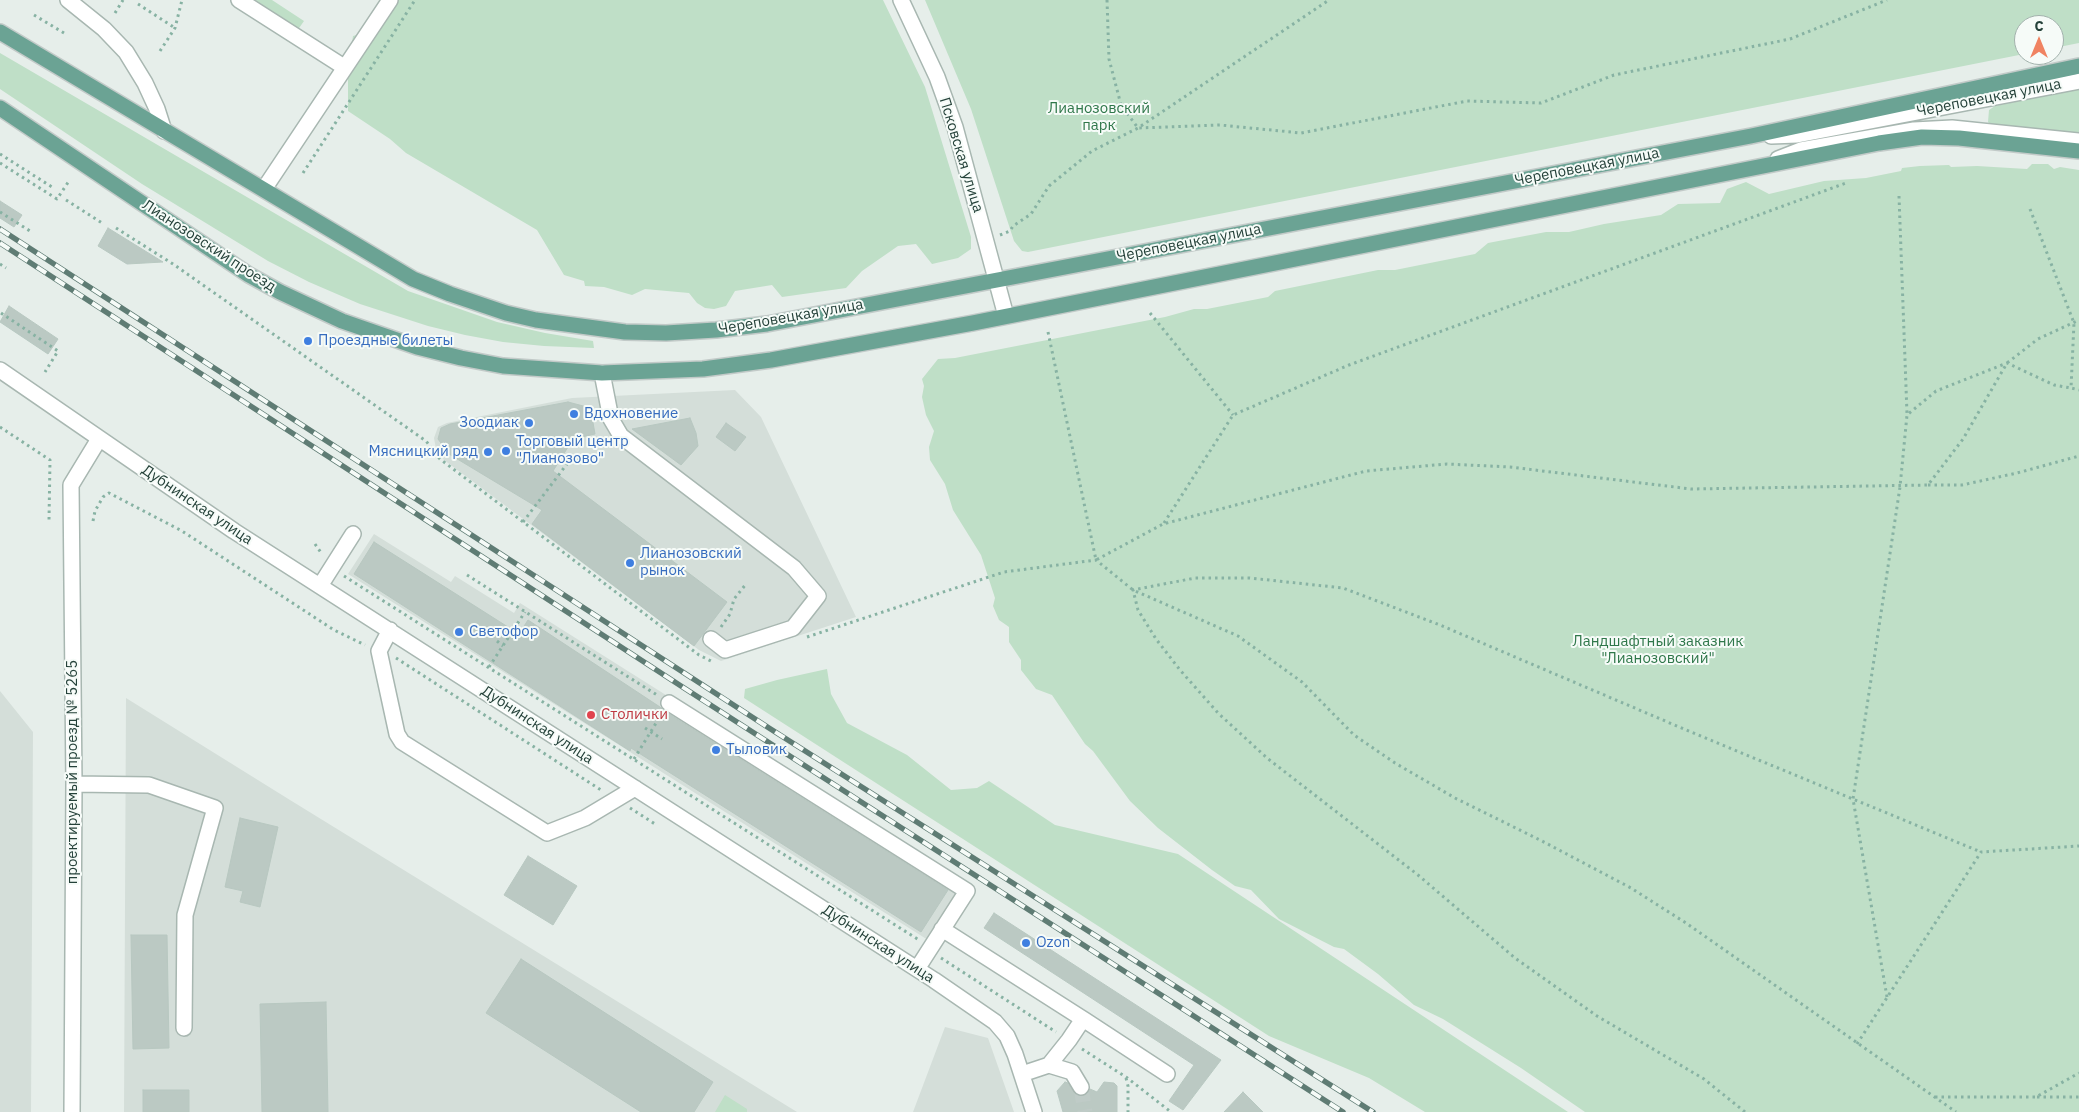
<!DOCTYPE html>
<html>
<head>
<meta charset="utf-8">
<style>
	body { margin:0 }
	#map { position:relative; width:2079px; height:1112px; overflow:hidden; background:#e6eeea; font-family:"IBM Plex Sans",sans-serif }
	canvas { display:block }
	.north { position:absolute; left:2014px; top:15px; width:50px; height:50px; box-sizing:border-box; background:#f6fbf8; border:1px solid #a2b1ac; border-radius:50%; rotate:0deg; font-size:14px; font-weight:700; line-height:20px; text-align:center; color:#244139 }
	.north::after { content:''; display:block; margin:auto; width:18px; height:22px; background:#f08362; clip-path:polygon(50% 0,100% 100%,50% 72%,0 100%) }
</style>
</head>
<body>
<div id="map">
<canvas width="2079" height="1112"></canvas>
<div class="north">С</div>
</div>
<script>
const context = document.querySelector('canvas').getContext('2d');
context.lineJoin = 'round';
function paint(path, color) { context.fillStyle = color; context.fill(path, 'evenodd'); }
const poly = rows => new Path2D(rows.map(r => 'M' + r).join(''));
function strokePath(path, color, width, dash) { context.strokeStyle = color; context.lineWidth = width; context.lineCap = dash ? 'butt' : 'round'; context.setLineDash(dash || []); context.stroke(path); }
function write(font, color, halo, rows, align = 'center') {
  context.font = font + ' "IBM Plex Sans",sans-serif'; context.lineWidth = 4; context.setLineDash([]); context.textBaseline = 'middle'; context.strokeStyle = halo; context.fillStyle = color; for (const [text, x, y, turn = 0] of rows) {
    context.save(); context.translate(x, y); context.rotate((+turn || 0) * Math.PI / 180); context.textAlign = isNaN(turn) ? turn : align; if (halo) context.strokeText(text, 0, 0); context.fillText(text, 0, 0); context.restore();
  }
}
const built = poly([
	[735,390,761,417,856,617,721,661,699,650,444,460,436,449,434,438,438,427,447,423,572,398],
	[374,534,451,582,455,576,514,613,520,603,964,883,928,940,348,574],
	[0,691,33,732,31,1112,0,1112],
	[126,698,290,800,797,1112,124,1112],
	[945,1027,988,1038,1014,1112,913,1112]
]);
const green = poly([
	[248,0,272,0,304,21,297,31],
	[393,0,883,0,925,87,971,237,971,249,958,258,932,264,916,244,898,246,862,271,846,288,782,297,772,285,735,291,726,306,714,309,705,308,697,303,689,293,645,289,632,295,604,287,585,286,584,281,564,275,537,230,406,153,390,139,348,111,348,70,353,36,375,30],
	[925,0,2079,0,2079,43,2054,48,2054,25,2024,25,2024,54,1028,252,1022,251,1014,241,971,109],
	[0,53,408,291,497,322,545,333,593,341,594,348,544,346,503,342,465,335,428,326,360,304,309,282,268,261,142,184,0,89],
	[2079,89,2079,136,1991,125,1988,122,1989,110,1995,106],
	[2032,164,2048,164,2054,169,2060,167,2079,170,2079,1112,1585,1112,1521,1068,1443,1019,1414,1005,1378,974,1344,949,1334,947,1279,919,1251,890,1235,886,1212,870,1158,828,1130,801,1093,751,1085,744,1052,695,1036,689,1021,670,1021,660,1009,642,1009,627,999,620,993,606,995,598,981,555,953,510,945,484,930,460,929,447,934,431,926,415,922,397,924,386,922,379,938,359,955,358,1165,317,1194,309,1207,309,1268,297,1275,291,1378,270,1395,270,1475,254,1488,243,1546,232,1569,232,1604,224,1661,215,1678,204,1720,203,1727,189,1746,182,1769,194,1824,181,1866,178,1901,171,1902,168,1920,166,1949,165,1951,167,1977,166,2027,169],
	[827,669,831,694,847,723,907,755,951,790,977,788,989,781,1055,825,1178,854,1568,1112,1425,1112,1369,1078,1269,1036,744,698,745,689,777,680],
	[725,1095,747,1109,747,1112,715,1112]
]);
const building = poly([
	[0,201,22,215,14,227,0,218,0,201],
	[108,228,163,262,127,264,98,246,108,228],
	[9,306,58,339,48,354,0,322,9,306],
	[568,402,587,407,592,417,595,434,573,439,553,471,727,602,694,646,532,524,542,510,449,454,438,439,441,428,450,424,568,402],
	[690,418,696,433,698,446,681,465,632,429,690,418],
	[726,423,746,437,735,451,716,437,726,423],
	[374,542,519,634,528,620,660,707,664,711,948,890,921,932,631,748,630,751,354,574,374,542],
	[240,818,278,827,260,907,240,902,243,891,225,887,240,818],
	[528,856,577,886,553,925,504,895,528,856],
	[994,913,1221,1060,1183,1110,1169,1101,1194,1065,984,928,994,913],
	[131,935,167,935,169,1048,133,1049,131,935],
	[521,959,713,1082,694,1112,641,1112,486,1013,521,959],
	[326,1002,328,1112,262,1112,260,1004,326,1002],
	[1065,1082,1068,1083,1076,1095,1081,1096,1086,1095,1090,1089,1097,1092,1104,1082,1114,1083,1117,1086,1117,1112,1063,1112,1057,1091,1065,1082],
	[143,1090,189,1090,189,1112,143,1112,143,1090],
	[1243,1092,1263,1112,1224,1112,1243,1092]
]);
const minorTunnel = poly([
	[1081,1087,1085,1112]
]);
const path = poly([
	[1107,0,1109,59,1121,105,1138,128,1220,125,1301,133,1467,101,1541,103,1614,75,1790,39,1887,0],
	[138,4,175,28],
	[115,13,123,0],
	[34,15,64,33],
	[160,51,175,28,182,0],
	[0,154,52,187],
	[0,163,57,199,69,181],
	[303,173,415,0],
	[1899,196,1907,414],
	[66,200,102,223],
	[2030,209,2074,323,2071,388,2079,390],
	[0,212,30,231],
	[116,228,173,264,426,441,440,459,699,655,711,661],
	[1000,235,1010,231,1013,226,1031,214,1049,186,1092,151,1138,128,1329,0],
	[0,264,6,268],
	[1,313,58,351,45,372],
	[1150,313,1233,415],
	[1048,332,1096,560,1163,524,1366,471,1447,464,1510,467,1691,489,1928,485,1963,439,2007,363,2038,339,2079,320],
	[0,427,50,460,49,520],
	[1928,485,1962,485,2017,473,2079,456],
	[93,521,95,511,103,497,109,493,182,531,334,630,365,645],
	[523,522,570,460,584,460],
	[1164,523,1233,415,1349,365,1846,183],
	[315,544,322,554],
	[467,575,657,695],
	[344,576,919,940],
	[721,627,730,614,734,599,746,584],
	[807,637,1004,572,1096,560,1133,590,1238,636,1302,682,1354,735,1395,763,1455,798,1542,841,1631,888,1686,923,1956,1112],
	[497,641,503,646],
	[396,658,601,790],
	[489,667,525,612],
	[645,728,662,739],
	[634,759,661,715],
	[630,808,655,824],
	[941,958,1056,1032],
	[1887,997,1853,799,1900,487,1907,415,1936,391,2007,363,2054,385,2071,388],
	[1857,1044,1981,852,2079,846],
	[1082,1049,1126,1077,1171,1112],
	[1126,1078,1128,1086,1128,1112],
	[1935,1097,2036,1097,2079,1073],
	[2037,1097,2079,1097],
	[1745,1112,1704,1079,1597,1016,1515,958,1418,875,1267,758,1218,713,1180,670,1156,639,1138,610,1133,590,1195,578,1250,578,1343,588,1440,625,1691,732,1981,852]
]);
const minor = poly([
	[68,0,104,29,126,52,145,83,157,109,164,131],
	[239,0,344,67],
	[901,0,937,77,955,127,1006,316],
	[1771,136,1797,135,2079,81],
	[1778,159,1801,150,1914,130,1952,128,2079,141],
	[264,189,390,0],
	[0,370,234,531,934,980,995,1022,1007,1036,1015,1054,1034,1112],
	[602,373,611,419,621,436,794,568,818,596,793,628,725,650,711,639],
	[320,586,353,534],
	[390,630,379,651,397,734,402,742,547,833,585,818,635,788],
	[669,703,967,891,917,969],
	[74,784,149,785,215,808,185,915,184,1028],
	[942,929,1083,1019,1069,1040,1049,1065],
	[1083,1019,1167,1074],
	[1022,1074,1049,1065,1072,1072,1081,1087],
	[72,1112,74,784,71,485,99,439]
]);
const major = poly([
	[0,32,413,279,450,294,506,313,536,320,625,332,666,333,716,330,767,324,1751,136,2079,66],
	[0,108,249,275,280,292,342,321,417,347,461,358,503,366,602,373,703,369,771,360,973,323,1879,143,1922,137,1959,138,2079,151]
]);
const rail = poly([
	[0,229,769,728,1373,1112],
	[0,243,681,686,1343,1112]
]);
const markers = [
	[308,341,5,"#3f7fe0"],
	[574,414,5,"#3f7fe0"],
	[529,423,5,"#3f7fe0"],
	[506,451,5,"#3f7fe0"],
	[488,452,5,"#3f7fe0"],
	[630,563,5,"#3f7fe0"],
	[459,632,5,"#3f7fe0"],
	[591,715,5,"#e0444e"],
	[716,750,5,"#3f7fe0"],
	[1026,943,5,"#3f7fe0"]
];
const streetNames = [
	["Череповецкая улица",1989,98,-11],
	["Псковская улица",961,155,73],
	["Череповецкая улица",1587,167,-11],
	["Череповецкая улица",1189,243,-11],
	["Лианозовский проезд",209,246,33],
	["Череповецкая улица",791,317,-10],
	["Дубнинская улица",197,505,34],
	["Дубнинская улица",537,725,33],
	["проектируемый проезд № 5265",73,772,-90],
	["Дубнинская улица",878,944,33]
];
const parkNames = [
	["Лианозовский",1099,109],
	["парк",1099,126],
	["Ландшафтный заказник",1658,642],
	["\"Лианозовский\"",1658,659]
];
const shopNames = [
	["Проездные билеты",318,341],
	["Вдохновение",584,414],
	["Зоодиак",519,423,"right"],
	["Торговый центр",516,442],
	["\"Лианозово\"",516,459],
	["Мясницкий ряд",478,452,"right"],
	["Лианозовский",640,554],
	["рынок",640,571],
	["Светофор",469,632],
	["Тыловик",726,750],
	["Ozon",1036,943]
];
const healthNames = [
	["Столички",601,715]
];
paint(built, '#d4ded9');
paint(green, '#bfdfc7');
paint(building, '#bbc9c3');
strokePath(building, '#b8c8c1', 1);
strokePath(minorTunnel, '#bfcbc7', 15, [15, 8]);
strokePath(minor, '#a8b7b1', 18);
strokePath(major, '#c2cac8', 18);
strokePath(path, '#87b2a3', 3, [2.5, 4]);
strokePath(minor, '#fff', 15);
strokePath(major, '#6ba394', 15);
strokePath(rail, '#5f7c74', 5.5);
strokePath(rail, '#f6fbf8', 4, [11]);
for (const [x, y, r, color] of markers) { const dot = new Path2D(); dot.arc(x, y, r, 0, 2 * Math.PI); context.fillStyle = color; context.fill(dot); strokePath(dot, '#f6fbf8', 2); }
write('15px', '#244139', '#f6fbf8', streetNames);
write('15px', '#2f774a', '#f6fbf8', parkNames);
write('15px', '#366cbe', '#f6fbf8', shopNames, 'left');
write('15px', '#be3a42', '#f6fbf8', healthNames, 'left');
</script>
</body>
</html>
